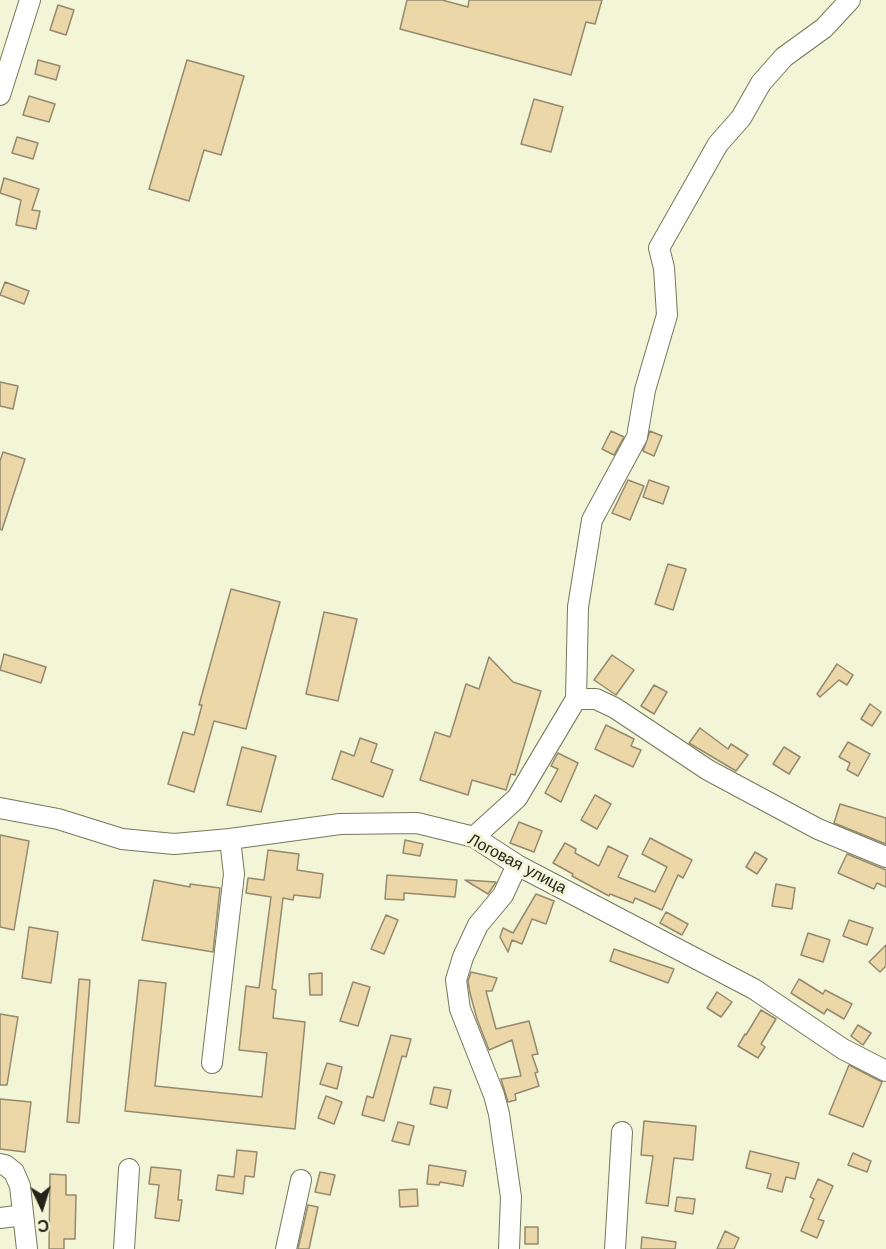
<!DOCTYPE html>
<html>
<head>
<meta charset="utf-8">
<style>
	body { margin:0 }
	#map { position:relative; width:886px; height:1249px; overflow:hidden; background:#f2f5d6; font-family:"Work Sans",sans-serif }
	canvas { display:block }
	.north { position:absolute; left:12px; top:1177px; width:60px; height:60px; -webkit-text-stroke:4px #f2f5d6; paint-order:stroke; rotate:176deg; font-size:16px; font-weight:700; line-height:24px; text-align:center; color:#24251a }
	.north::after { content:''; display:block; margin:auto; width:21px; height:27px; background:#24251a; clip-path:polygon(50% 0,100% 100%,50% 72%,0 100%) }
</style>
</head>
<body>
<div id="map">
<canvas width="886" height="1249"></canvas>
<div class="north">С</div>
</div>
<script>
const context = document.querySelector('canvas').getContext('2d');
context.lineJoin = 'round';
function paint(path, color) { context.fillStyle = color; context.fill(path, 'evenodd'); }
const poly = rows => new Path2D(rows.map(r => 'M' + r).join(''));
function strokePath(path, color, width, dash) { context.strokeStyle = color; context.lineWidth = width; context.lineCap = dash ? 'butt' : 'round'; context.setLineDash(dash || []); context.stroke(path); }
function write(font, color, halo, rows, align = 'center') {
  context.font = font + ' "Work Sans",sans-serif'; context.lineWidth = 6; context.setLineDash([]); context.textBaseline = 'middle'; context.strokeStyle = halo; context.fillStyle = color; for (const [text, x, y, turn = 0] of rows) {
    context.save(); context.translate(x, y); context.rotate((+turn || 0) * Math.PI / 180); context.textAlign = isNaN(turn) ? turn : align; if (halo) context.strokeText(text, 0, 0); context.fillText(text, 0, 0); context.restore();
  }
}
const building = poly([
	[407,0,442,0,468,7,469,0,602,0,595,24,586,22,571,75,400,29,407,0],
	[58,5,74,10,66,35,50,30,58,5],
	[38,60,60,66,56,80,35,74,38,60],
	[187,60,244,76,221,155,204,150,189,201,149,189,187,60],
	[29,96,55,104,49,122,23,115,29,96],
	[534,99,563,107,551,152,521,144,534,99],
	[17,137,38,143,33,159,12,153,17,137],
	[4,178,39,189,32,210,40,211,36,229,16,225,21,200,0,193,4,178],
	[5,282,29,291,24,304,0,295,5,282],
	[0,382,18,386,13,409,0,406,0,382],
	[611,431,624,437,614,455,602,449,611,431],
	[650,431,662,436,654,456,643,451,650,431],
	[3,452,25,459,2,530,0,529,0,461,3,452],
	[628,480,644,486,630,520,612,513,628,480],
	[649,480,669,487,663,504,643,497,649,480],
	[668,564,686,569,673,610,655,604,668,564],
	[231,589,280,602,246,729,214,721,194,792,168,784,183,732,194,735,202,705,199,705,231,589],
	[324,612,357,619,338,701,306,694,324,612],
	[4,654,46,667,41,683,0,670,4,654],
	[612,655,634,670,616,695,594,680,612,655],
	[489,657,513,682,541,691,515,775,511,774,506,790,472,780,468,795,420,780,435,732,450,737,466,684,479,689,489,657],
	[837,664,853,675,847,685,839,680,820,697,817,694,837,664],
	[654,685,667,692,654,714,641,706,654,685],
	[870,704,881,712,872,726,861,719,870,704],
	[606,725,634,739,631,746,641,750,633,767,595,749,606,725],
	[700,728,728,749,731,744,748,755,736,771,689,743,700,728],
	[360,738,377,744,371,762,393,770,383,797,332,779,341,751,354,756,360,738],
	[848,742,870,754,858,776,847,770,850,763,839,757,848,742],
	[242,747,276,756,261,812,227,805,242,747],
	[784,747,800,757,789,774,773,764,784,747],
	[558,753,578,763,561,802,545,793,558,769,551,766,558,753],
	[595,795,611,804,597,829,581,820,595,795],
	[840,804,886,818,886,844,834,823,840,804],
	[519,822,542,831,534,852,510,843,519,822],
	[0,835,29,841,14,930,0,927,0,835],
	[650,838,692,860,683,878,678,875,662,910,635,898,633,903,610,894,609,896,572,876,573,874,553,863,565,843,576,849,575,853,599,866,608,846,628,856,618,877,655,892,667,867,642,854,650,838],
	[405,840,423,844,420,856,403,853,405,840],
	[268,850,299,854,297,870,323,874,320,898,294,895,293,900,283,898,272,989,276,990,273,1018,305,1022,295,1129,125,1111,139,980,166,983,155,1086,262,1097,267,1053,239,1050,246,986,259,988,271,897,246,893,248,878,264,880,268,850],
	[755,852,767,859,757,874,746,867,755,852],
	[847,854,886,870,886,887,877,883,874,889,838,873,847,854],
	[387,875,457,880,455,897,404,893,404,900,385,899,387,875],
	[154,880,190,887,190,884,220,888,213,952,142,940,154,880],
	[465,880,496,882,488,894,465,880],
	[776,884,795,888,792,909,772,906,776,884],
	[536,894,554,901,546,924,532,919,522,944,512,940,508,952,500,937,503,928,513,933,536,894],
	[666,912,688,924,682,935,660,923,666,912],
	[386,915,398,920,384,954,371,949,386,915],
	[849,920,873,928,867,945,843,936,849,920],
	[29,927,58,932,51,983,22,978,29,927],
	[808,933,830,940,823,962,801,955,808,933],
	[886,945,886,966,880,972,869,962,886,945],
	[614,949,674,969,668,983,610,961,614,949],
	[471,972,497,978,492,991,486,991,496,1029,529,1021,538,1054,532,1055,538,1072,535,1073,539,1086,515,1094,516,1100,508,1102,501,1079,521,1076,512,1040,489,1050,477,1019,470,993,468,981,471,972],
	[322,973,322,995,310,995,309,974,322,973],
	[79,979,90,980,79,1123,67,1122,79,979],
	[799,979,823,994,825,990,852,1004,844,1019,827,1009,824,1014,791,993,799,979],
	[353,982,370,987,358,1026,340,1021,353,982],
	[717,992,732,1002,721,1017,707,1008,717,992],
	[761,1010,776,1019,761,1044,765,1047,758,1058,738,1046,745,1034,746,1035,761,1010],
	[0,1014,18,1017,7,1085,0,1085,0,1014],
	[858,1025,871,1033,863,1045,851,1036,858,1025],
	[391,1035,411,1039,406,1057,402,1056,384,1121,362,1115,367,1096,373,1098,391,1035],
	[327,1063,342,1067,337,1089,320,1084,327,1063],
	[849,1065,882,1082,863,1127,829,1114,849,1065],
	[434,1087,451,1090,447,1108,430,1104,434,1087],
	[326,1096,342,1102,334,1124,318,1118,326,1096],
	[0,1099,31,1102,25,1152,0,1149,0,1099],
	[644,1121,696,1126,693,1160,674,1158,668,1206,646,1203,653,1156,641,1155,644,1121],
	[398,1122,414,1126,409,1145,392,1141,398,1122],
	[237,1150,257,1152,254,1177,245,1176,243,1194,216,1190,218,1175,234,1177,237,1150],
	[750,1151,799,1163,795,1179,786,1177,782,1192,767,1188,771,1174,746,1168,750,1151],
	[853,1153,871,1161,867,1172,848,1165,853,1153],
	[429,1165,466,1171,463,1186,440,1182,439,1185,427,1184,429,1165],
	[151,1167,181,1170,178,1200,182,1200,179,1221,155,1218,159,1185,149,1184,151,1167],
	[320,1172,335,1175,330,1195,315,1192,320,1172],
	[50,1174,66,1175,66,1195,76,1195,75,1239,64,1239,64,1249,49,1249,50,1174],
	[818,1179,833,1186,818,1219,824,1221,817,1238,801,1231,814,1199,810,1197,818,1179],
	[417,1189,418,1206,400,1207,399,1190,417,1189],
	[677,1197,695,1199,693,1214,675,1211,677,1197],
	[308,1205,318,1207,309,1249,298,1249,308,1205],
	[525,1227,538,1227,538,1244,525,1244,525,1227],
	[725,1231,739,1238,734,1249,717,1249,725,1231],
	[642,1237,676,1242,675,1249,641,1249,642,1237]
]);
const minor = poly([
	[0,95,30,0],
	[576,699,578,607,592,520,637,437,645,390,667,315,664,268,659,248,718,144,741,118,761,83,784,57,824,28,850,0],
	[0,808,58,819,122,839,174,844,230,839,340,824,417,823,474,837,517,865,754,989,843,1049,886,1071],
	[474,837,517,798,576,699,596,699,615,708,708,770,818,829,886,857],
	[212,1063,234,874,230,839],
	[0,1164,5,1165,14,1172,20,1186,27,1249],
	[0,1218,23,1215],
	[124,1249,129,1169],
	[286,1249,301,1180],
	[509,1249,511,1197,499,1114,494,1095,460,1009,456,980,463,957,478,925,503,895,517,865],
	[615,1249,622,1132]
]);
const streetNames = [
	["Логовая улица",517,864,28]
];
paint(building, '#ebd7a7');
strokePath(building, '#958a6f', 1.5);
strokePath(minor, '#75785c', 22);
strokePath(minor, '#fff', 20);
write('16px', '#24251a', '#f2f5d6', streetNames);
</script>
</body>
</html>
